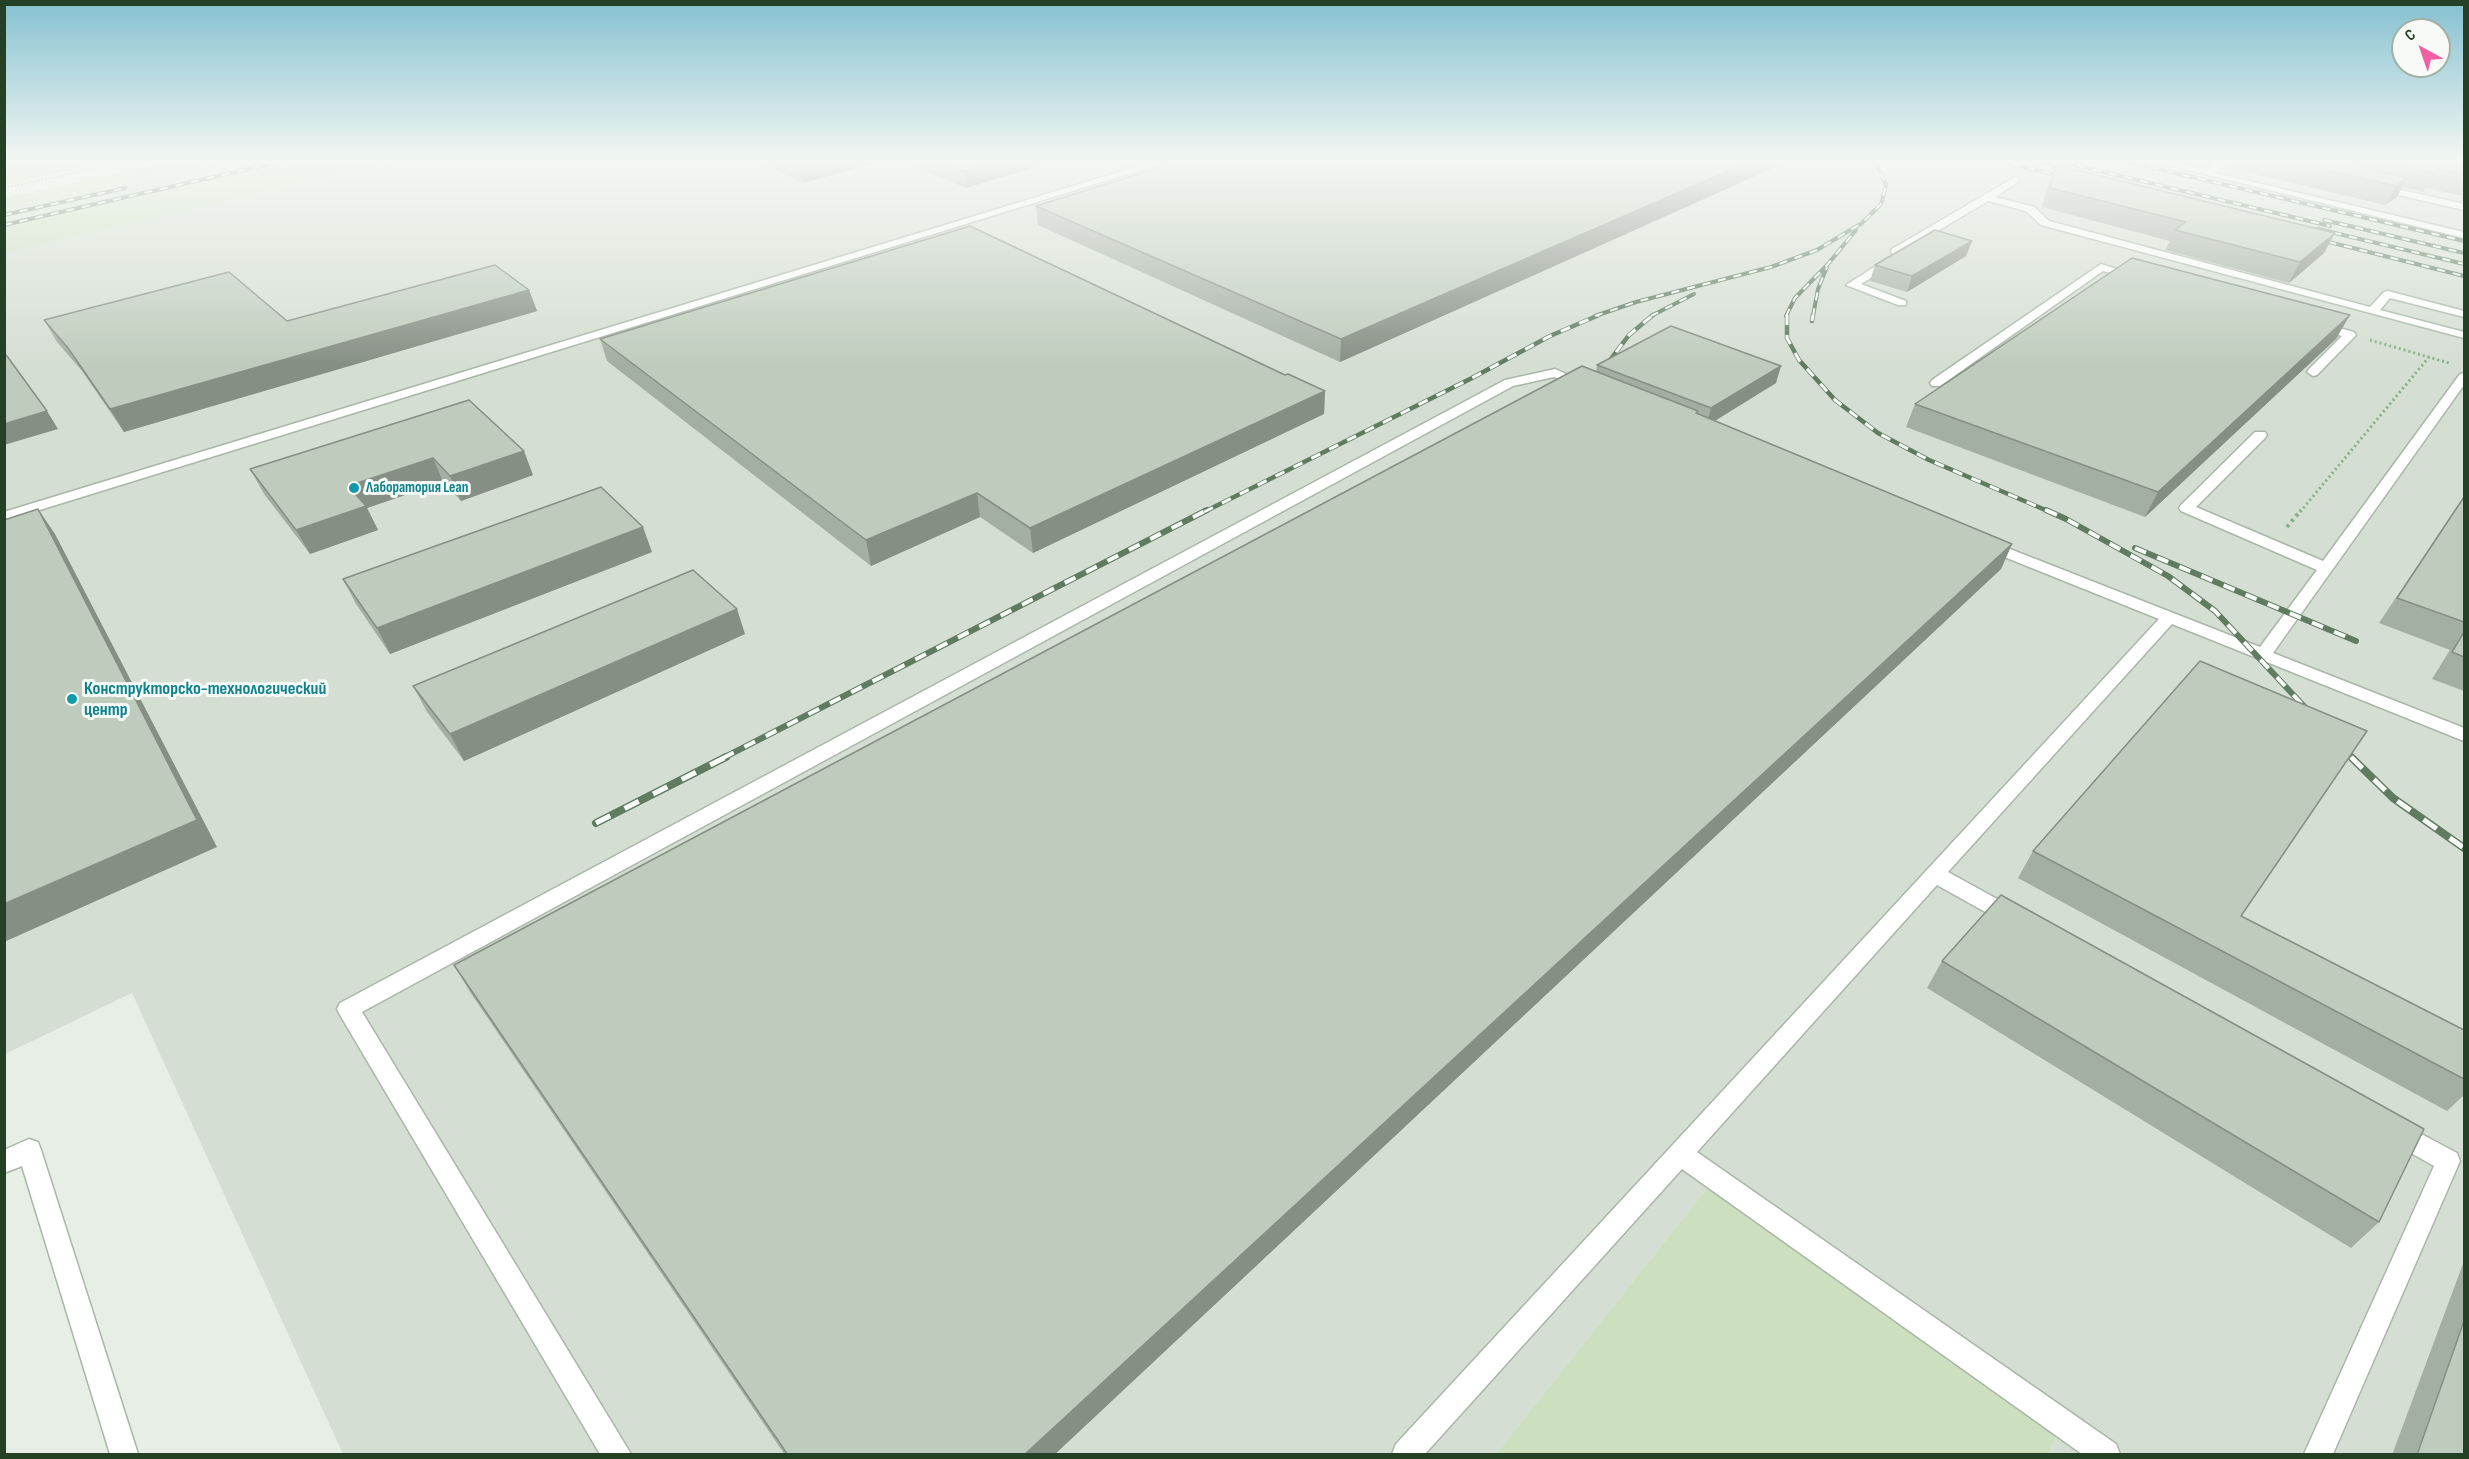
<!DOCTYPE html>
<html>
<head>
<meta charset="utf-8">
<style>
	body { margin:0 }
	#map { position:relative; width:2469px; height:1459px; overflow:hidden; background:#e7eee5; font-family:"Sofia Sans Condensed",sans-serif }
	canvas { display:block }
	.frame { position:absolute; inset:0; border:6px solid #244025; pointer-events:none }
	.north { position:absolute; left:2391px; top:18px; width:60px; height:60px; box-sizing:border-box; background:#f7faf6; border:2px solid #a3b0a2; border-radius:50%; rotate:320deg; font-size:16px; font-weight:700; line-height:24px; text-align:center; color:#244025 }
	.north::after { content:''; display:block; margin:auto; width:21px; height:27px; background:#f160a2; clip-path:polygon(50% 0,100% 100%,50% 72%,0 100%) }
</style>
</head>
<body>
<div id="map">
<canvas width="2469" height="1459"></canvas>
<div class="frame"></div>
<div class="north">С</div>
</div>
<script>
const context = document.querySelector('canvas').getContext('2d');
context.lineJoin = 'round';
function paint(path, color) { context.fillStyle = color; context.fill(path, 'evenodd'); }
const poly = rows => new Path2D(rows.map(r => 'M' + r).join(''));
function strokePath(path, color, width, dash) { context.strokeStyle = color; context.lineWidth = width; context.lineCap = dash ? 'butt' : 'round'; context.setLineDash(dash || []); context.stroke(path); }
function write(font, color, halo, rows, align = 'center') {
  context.font = font + ' "Sofia Sans Condensed",sans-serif'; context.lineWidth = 6; context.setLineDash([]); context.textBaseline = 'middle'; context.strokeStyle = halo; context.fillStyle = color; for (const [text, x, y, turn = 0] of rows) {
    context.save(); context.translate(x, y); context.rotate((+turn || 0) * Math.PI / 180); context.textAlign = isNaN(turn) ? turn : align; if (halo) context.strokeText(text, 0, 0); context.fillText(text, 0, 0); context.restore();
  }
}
const built = poly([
	[222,160,298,160,5,228,4,208],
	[399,160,2464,160,2464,1454,2048,1454,2058,1432,1708,1187,1496,1454,343,1454,132,993,5,1054,4,253]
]);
const green = poly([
	[5,160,118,160,5,185],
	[176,160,222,160,5,208,5,198],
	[298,160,399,160,5,253,5,228],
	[1708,1187,2058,1432,2048,1454,1496,1454]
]);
const pathFar2 = poly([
	[4,188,132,160]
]);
const pathFar1 = poly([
	[2370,340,2449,363],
	[2300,512,2429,357]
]);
const path = poly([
	[2287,527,2301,510]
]);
const minor = poly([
	[1158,160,1173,160,4,521,4,512,1158,160],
	[2147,160,2165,160,2206,170,2220,160,2231,160,2215,173,2464,232,2464,238,2147,160],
	[2015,177,2018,178,2018,182,1995,197,2034,207,2049,221,2370,307,2384,292,2388,291,2464,311,2464,317,2390,298,2380,310,2464,332,2464,338,2041,225,2026,211,1988,201,1902,252,1904,256,1903,258,1861,284,1906,301,1906,305,1898,305,1846,285,1893,255,1891,251,1892,249,2015,177],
	[2375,184,2464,204,2464,210,2372,189,2370,187,2375,184],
	[2101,264,2142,277,2136,280,2103,271,1940,386,1932,386,1930,383,1932,380,2101,264],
	[2317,322,2354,332,2356,335,2317,375,2313,376,2307,372,2309,369,2342,336,2313,328,2311,326,2317,322],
	[1555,369,1591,385,1585,389,1554,377,1513,386,362,1012,631,1454,600,1454,340,1015,337,1009,340,1003,1505,380,1555,369],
	[2464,373,2464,385,2273,653,2464,728,2464,741,2172,624,1948,872,2019,911,2022,917,2019,923,2012,925,2005,923,1937,885,1697,1152,2116,1444,2120,1454,2082,1454,1682,1169,1425,1454,1392,1454,1396,1444,2159,619,1982,548,1979,545,1982,542,1992,542,2260,647,2317,570,2181,511,2179,508,2181,505,2255,432,2265,432,2267,435,2265,438,2196,507,2323,561,2460,374,2464,373],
	[2397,1121,2457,1153,2460,1161,2333,1454,2304,1454,2434,1166,2388,1140,2385,1132,2388,1124,2397,1121],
	[29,1139,38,1142,41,1150,138,1454,110,1454,22,1166,4,1173,4,1150,29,1139]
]);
const railFar3 = poly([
	[1996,160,2069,178],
	[2035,160,2070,169],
	[2120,160,2464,241],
	[2062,162,2330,226],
	[4,215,125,188],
	[2324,220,2464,253],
	[4,225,288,160],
	[2318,229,2464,264],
	[2313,238,2464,276],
	[1595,316,1636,302,1771,267,1817,250,1862,223,1881,204,1886,185,1880,171,1871,160],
	[1651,316,1694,294],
	[1786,316,1795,298,1828,264,1856,230],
	[1813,316,1818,289,1827,267]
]);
const railFar2 = poly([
	[1787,315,1787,338,1799,360,1835,400,1878,433,1929,460,2050,512],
	[1812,321,1813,315],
	[1604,368,1629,335,1653,315],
	[1204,512,1472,378,1550,336,1599,315]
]);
const railFar1 = poly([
	[2046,510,2066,519,2168,576,2215,611,2314,717],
	[2135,548,2356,641],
	[2338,744,2353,758],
	[723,758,1207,510]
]);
const rail = poly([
	[2351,757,2393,798,2464,848],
	[596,823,726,757]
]);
const wall = poly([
	[753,160,885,160,803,183],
	[899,160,1058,160,966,188],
	[1791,160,1340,362,1038,225,1036,206],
	[2195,160,2216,160,2211,164],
	[2229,160,2464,160,2464,196,2426,188,2423,192,2402,187,2397,197,2385,205,2225,167],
	[2056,165,2335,233,2324,253,2289,283,2165,250,2170,241,2042,207,2048,184],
	[1972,241,1966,256,1907,292,1870,281,1875,265],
	[529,290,537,311,124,432,82,371,57,342,44,320,287,321],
	[2338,337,2145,517,1906,427,1915,404],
	[600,339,1285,375,1325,391,1324,414,1033,553,980,517,871,566,607,361],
	[1597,365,1776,383,1715,421,2012,544,2001,569,1054,1455,785,1455,470,992,454,965,1596,372],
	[469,400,533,475,461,501,443,482,367,508,378,530,310,554,264,494,250,469],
	[2464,496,2464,691,2432,679,2450,650,2379,623],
	[652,552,390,654,356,604,343,579],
	[745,634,464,761,427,712,413,686],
	[2033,851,2241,916,2464,1030,2464,1095,2447,1111,2018,878],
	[1942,961,2379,1222,2351,1248,1927,988],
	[2464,1261,2464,1455,2392,1455]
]);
const shadedWall = poly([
	[819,160,885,160,803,183,799,166],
	[999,160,1058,160,966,188,964,171],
	[1753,160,1791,160,1340,362,1341,339],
	[2407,178,2397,197,2385,205,2396,186],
	[2335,233,2324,253,2289,283,2300,262],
	[1972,241,1966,256,1907,292,1912,276],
	[529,290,537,311,124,432,110,409],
	[2350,315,2336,339,2145,517,2158,492],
	[1781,366,1776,383,1706,426,1711,408],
	[1325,391,1324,414,1033,553,1030,528],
	[47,411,58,429,4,445,4,424],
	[524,451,533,475,461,501,450,476],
	[433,458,443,482,367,508,378,530,310,554,296,530,348,486],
	[977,493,980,517,871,566,866,540],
	[38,509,55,534,217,847,4,942,4,904],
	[643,527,652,552,390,654,377,628],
	[2012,544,2001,569,1054,1455,1024,1455],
	[737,609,745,634,464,761,450,734]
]);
const building = poly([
	[787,160,819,160,799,166,787,160],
	[938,160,999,160,964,171,938,160],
	[1183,160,1753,160,1341,339,1036,206,1183,160],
	[2283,160,2331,160,2407,178,2396,186,2283,160],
	[2376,160,2464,160,2464,175,2436,169,2434,173,2376,160],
	[2056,165,2335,233,2300,262,2175,230,2186,222,2050,188,2056,165],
	[970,226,1285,375,1288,374,1325,391,1030,528,977,493,866,540,600,339,970,226],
	[1935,230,1972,241,1912,276,1875,265,1935,230],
	[2132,258,2350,315,2158,492,1915,404,2132,258],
	[495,265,529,290,110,409,68,348,44,320,229,272,287,321,495,265],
	[1671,326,1781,366,1711,408,1597,365,1671,326],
	[4,352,47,411,4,424,4,352],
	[1582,366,1698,411,1696,413,2012,544,1024,1455,788,1455,454,965,1582,366],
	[469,400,524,451,450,476,433,458,348,486,366,506,296,530,250,469,469,400],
	[601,487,643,527,377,628,343,579,601,487],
	[2464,497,2464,622,2397,598,2464,497],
	[38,509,197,820,4,904,4,520,38,509],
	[693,570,737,609,450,734,413,686,693,570],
	[2464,632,2464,657,2452,652,2464,632],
	[2200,661,2367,731,2241,916,2464,1030,2464,1079,2033,851,2200,661],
	[2001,895,2424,1129,2379,1222,1942,961,2001,895],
	[2464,1321,2464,1455,2417,1455,2464,1321]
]);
const markers = [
	[354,488,6,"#0f9aa8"],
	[72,699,6,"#0f9aa8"]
];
const farCulturenames = [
	["Лаборатория Lean",366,488]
];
const cultureNames = [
	["Конструкторско-технологический",84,689],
	["центр",84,710]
];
paint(built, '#d5ded3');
paint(green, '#ccdfbf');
strokePath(minor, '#a9b6a8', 3);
strokePath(pathFar2, '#86b186', 2, [1.5, 2]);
strokePath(pathFar1, '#86b186', 3, [2, 3]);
strokePath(path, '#86b186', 4, [3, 4]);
paint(minor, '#fff');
strokePath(railFar3, '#5f7b60', 4);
strokePath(railFar2, '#5f7b60', 4.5);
strokePath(railFar1, '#5f7b60', 6);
strokePath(rail, '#5f7b60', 8);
strokePath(railFar3, '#f7faf6', 2, [8]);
strokePath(railFar2, '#f7faf6', 3, [10]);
strokePath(railFar1, '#f7faf6', 4, [12]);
strokePath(rail, '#f7faf6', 5, [16]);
paint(wall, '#a4afa3');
paint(shadedWall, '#868f84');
paint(building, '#bfccbd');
strokePath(building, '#868f84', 1.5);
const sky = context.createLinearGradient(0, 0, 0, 365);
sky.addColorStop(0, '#84c0d0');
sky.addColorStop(0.44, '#f4f7f3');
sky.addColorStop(1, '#f4f7f300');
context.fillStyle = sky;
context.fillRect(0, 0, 2469, 365);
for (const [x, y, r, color] of markers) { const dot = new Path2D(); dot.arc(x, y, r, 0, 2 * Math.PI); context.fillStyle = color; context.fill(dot); strokePath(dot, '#f7faf6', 2); }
write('bold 15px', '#0d838f', '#f7faf6', farCulturenames, 'left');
write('bold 18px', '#0d838f', '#f7faf6', cultureNames, 'left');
</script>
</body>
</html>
